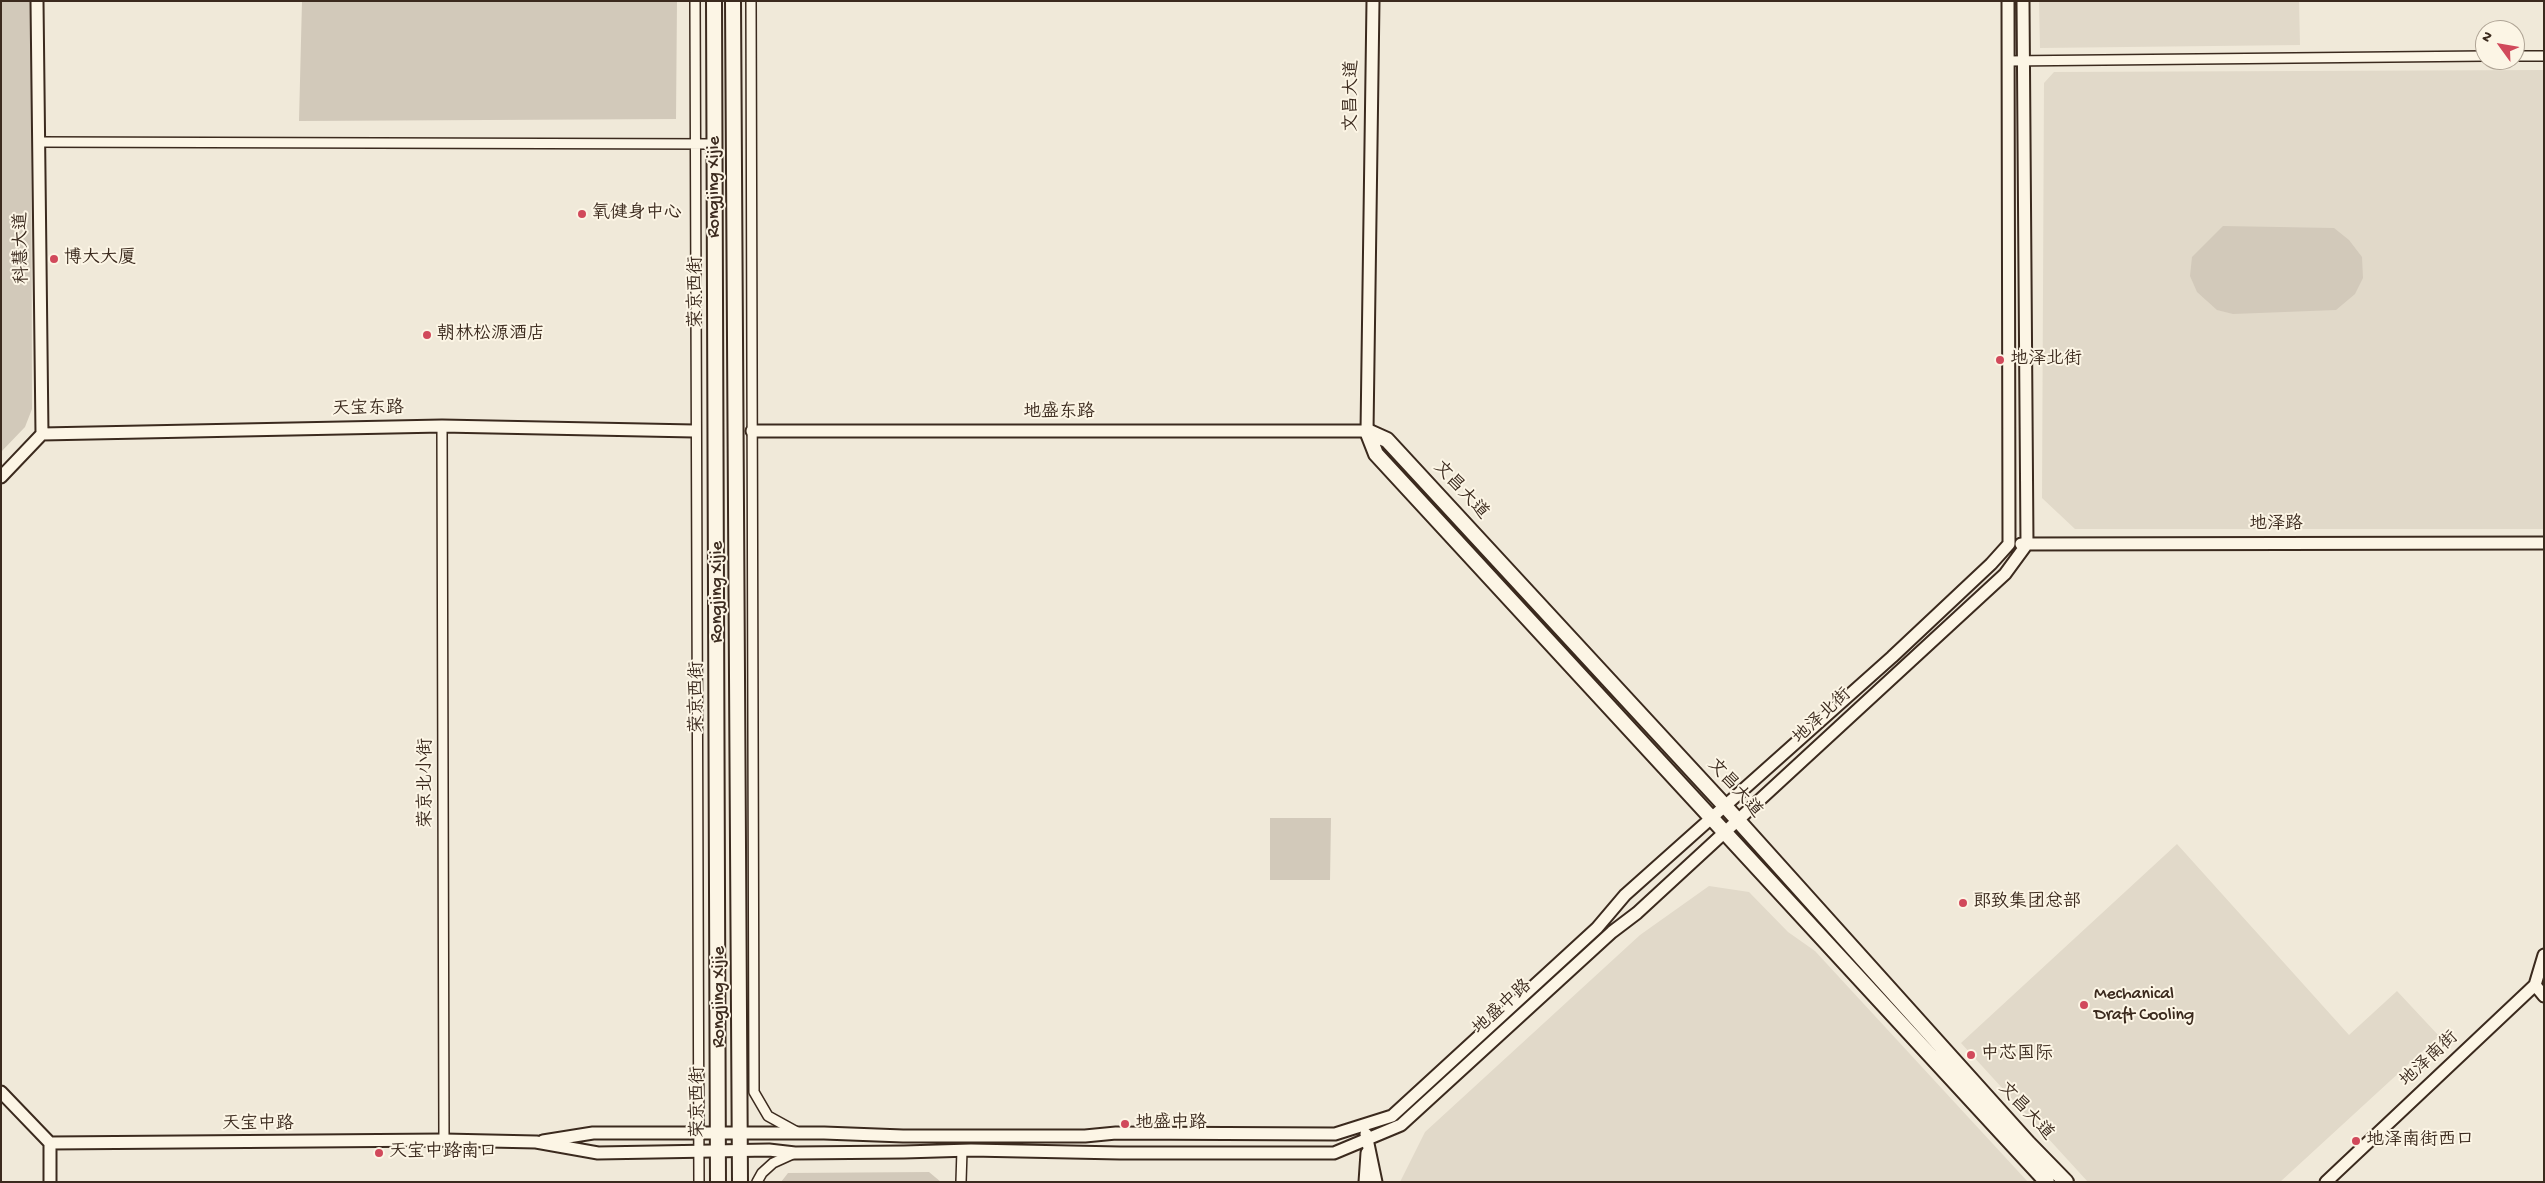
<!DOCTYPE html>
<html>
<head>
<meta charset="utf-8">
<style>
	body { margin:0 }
	#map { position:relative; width:2545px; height:1183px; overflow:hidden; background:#f0e9d9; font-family:"Gochi Hand",sans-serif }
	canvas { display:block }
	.frame { position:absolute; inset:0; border:2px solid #3b2a1e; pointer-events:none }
	.north { position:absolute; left:2475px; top:20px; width:50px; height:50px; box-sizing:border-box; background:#fcf5e5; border:1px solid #afa495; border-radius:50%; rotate:302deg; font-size:14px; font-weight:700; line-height:20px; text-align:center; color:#3b2a1e }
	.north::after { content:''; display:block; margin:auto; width:18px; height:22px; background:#d1495b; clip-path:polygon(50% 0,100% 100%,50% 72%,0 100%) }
</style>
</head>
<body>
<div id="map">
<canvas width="2545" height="1183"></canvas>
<div class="frame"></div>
<div class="north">N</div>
</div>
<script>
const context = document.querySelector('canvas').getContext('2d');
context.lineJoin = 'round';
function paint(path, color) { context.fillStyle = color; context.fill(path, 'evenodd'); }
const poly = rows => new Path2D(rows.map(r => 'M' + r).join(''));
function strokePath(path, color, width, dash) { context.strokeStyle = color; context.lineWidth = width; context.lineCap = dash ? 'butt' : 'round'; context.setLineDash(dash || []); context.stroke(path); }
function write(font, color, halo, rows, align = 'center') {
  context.font = font + ' "Gochi Hand","LXGW WenKai TC",sans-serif'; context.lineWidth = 4; context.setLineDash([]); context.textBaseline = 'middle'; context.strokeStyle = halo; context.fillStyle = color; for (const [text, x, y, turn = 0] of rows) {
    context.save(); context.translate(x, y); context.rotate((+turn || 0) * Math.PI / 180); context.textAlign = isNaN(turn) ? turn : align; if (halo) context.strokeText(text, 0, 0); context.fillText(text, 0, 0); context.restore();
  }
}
const built = poly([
	[2039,1,2299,1,2300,45,2040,48],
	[2544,70,2544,529,2075,529,2042,498,2044,83,2054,72],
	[2177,844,2349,1035,2397,991,2439,1036,2280,1182,2088,1182,1961,1043],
	[1709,886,1749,892,1788,932,1815,951,2028,1182,1400,1182,1425,1132,1640,935]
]);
const green = poly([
	[1,1,31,1,32,409,25,427,1,452],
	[302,1,677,1,676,119,299,121],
	[2223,226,2334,228,2349,240,2362,257,2363,278,2355,294,2336,310,2233,314,2217,310,2197,292,2190,276,2192,257],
	[1270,818,1331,818,1330,880,1270,880],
	[929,1172,941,1182,781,1182,788,1173]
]);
const minor = poly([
	[695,1,699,1182],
	[751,1,754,1092,768,1116,797,1132],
	[2515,56,2544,56],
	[2008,61,2485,56],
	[39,142,715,144],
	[442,426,444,1140],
	[757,1182,762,1173,773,1163,795,1153],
	[961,1182,962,1150]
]);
const tertiary = poly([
	[752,431,1367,431,1373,1],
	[42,434,442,426,694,431],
	[1,477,42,434,37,1],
	[2021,544,2544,543],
	[2535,985,2544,996],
	[1,1092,50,1143,444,1140,536,1142,598,1153,769,1150,795,1153,904,1152,971,1150,1120,1153,1334,1153,1401,1125,1612,932,1637,913,2005,574,2027,544,2023,1],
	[1366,1134,1376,1182],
	[543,1141,593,1133,824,1133,903,1136,1085,1136,1116,1133,1335,1134,1392,1116,1597,928,1625,895,1892,657,1991,564,2009,544,2008,1],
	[50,1143,50,1182],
	[1365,1182,1367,1153],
	[2326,1182,2535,985,2544,955]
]);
const secondary = poly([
	[714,1,718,1182],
	[733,1,740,1182],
	[1367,431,1387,440,1725,806,2028,1143,2066,1182],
	[1367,431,1376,454,2047,1182]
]);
const markers = [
	[582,214,5,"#d1495b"],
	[54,259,5,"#d1495b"],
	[427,335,5,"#d1495b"],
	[2000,360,5,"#d1495b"],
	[1963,903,5,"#d1495b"],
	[2084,1005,5,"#d1495b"],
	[1971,1055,5,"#d1495b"],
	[1125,1124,5,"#d1495b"],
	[2356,1141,5,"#d1495b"],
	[379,1153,5,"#d1495b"]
];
const streetNames = [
	["文昌大道",1353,96,-89],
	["Rongjing Xijie",715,187,-90],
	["科慧大道",23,248,-91],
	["荣京西街",697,292,-90],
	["天宝东路",368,410,-1],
	["地盛东路",1059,413],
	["文昌大道",1460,491,47],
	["地泽路",2276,525],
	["Rongjing Xijie",718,592,-90],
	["荣京西街",698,697,-90],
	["地泽北街",1823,717,-43],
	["荣京北小街",427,783,-90],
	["文昌大道",1734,789,48],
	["Rongjing Xijie",720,997,-90],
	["地盛中路",1503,1008,-42],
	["地泽南街",2430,1060,-43],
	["荣京西街",699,1102,-90],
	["文昌大道",2025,1112,47],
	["天宝中路",258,1125]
];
const poiNames = [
	["氧健身中心",592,214],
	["博大大厦",64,259],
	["朝林松源酒店",437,335],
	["地泽北街",2010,360],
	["郎致集团总部",1973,903],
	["Mechanical",2094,995],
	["Draft Cooling",2094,1016],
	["中芯国际",1981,1055],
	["地盛中路",1135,1124],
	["地泽南街西口",2366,1141],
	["天宝中路南口",389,1153]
];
paint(built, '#e1d9c9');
paint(green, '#d2c9ba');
strokePath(minor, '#3b2a1e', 12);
strokePath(tertiary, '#3b2a1e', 15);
strokePath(secondary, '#3b2a1e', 18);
strokePath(minor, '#fcf5e5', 9);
strokePath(tertiary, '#fcf5e5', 11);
strokePath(secondary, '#fcf5e5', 14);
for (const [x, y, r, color] of markers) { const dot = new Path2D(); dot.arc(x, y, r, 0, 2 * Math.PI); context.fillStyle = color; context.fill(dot); strokePath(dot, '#fcf5e5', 2); }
write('18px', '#3b2a1e', '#fcf5e5', streetNames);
write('18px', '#3b2a1e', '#fcf5e5', poiNames, 'left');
</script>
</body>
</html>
